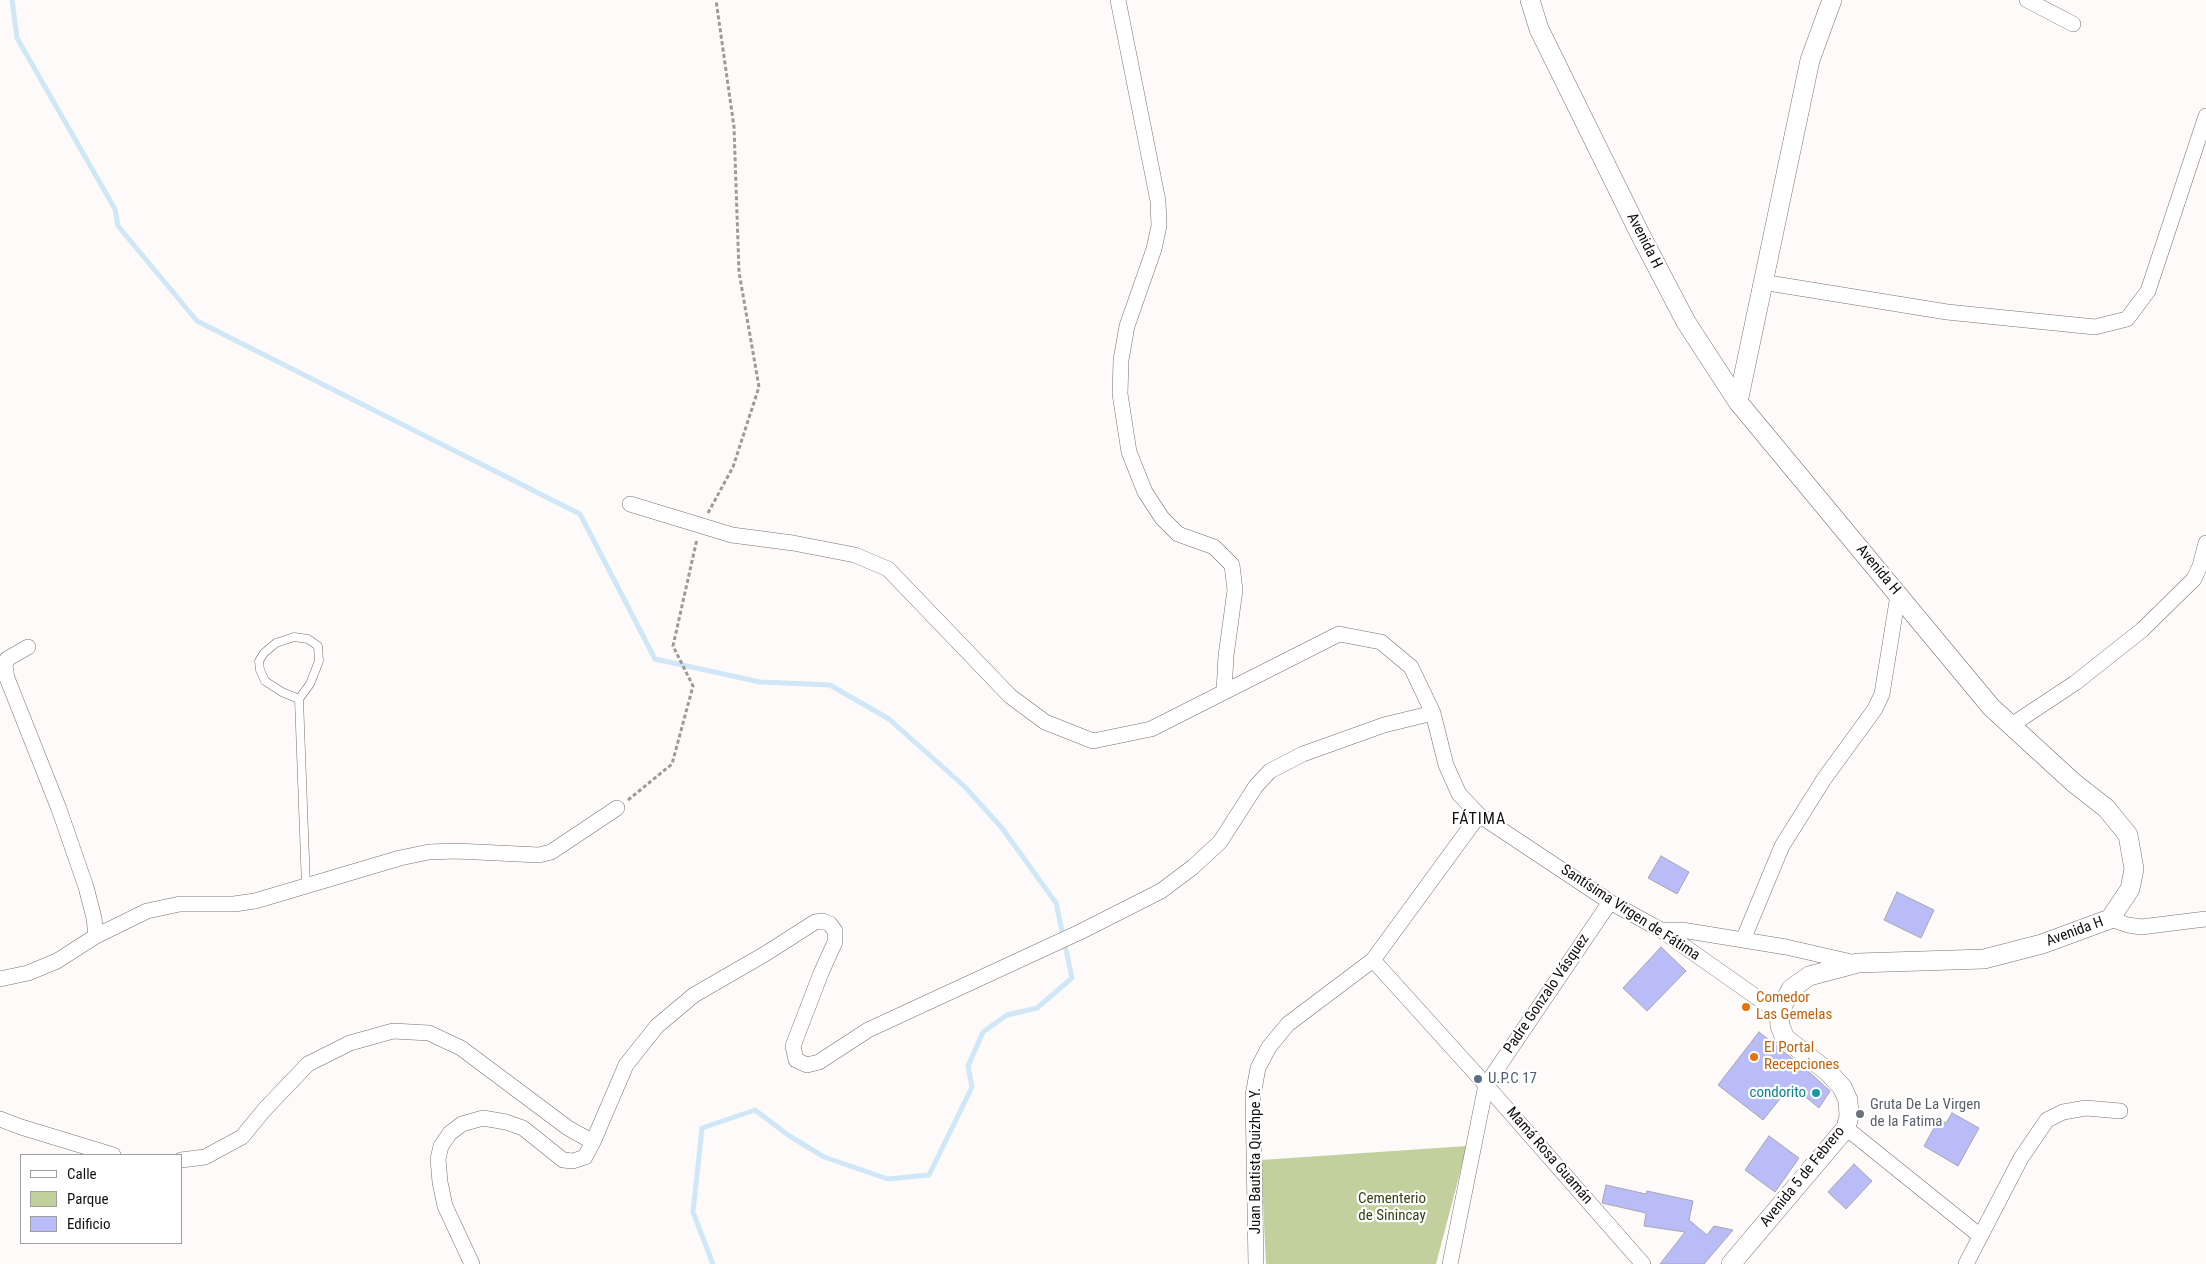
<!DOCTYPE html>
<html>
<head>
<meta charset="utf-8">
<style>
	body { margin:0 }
	#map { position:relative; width:2206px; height:1264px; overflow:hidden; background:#fefaf9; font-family:"Roboto Condensed",sans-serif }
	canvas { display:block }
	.legend { position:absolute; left:20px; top:1154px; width:162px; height:90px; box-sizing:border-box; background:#fff; border:1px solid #a09f9f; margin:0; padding:6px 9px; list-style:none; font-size:15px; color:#120f0e }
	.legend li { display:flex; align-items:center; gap:10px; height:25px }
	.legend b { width:25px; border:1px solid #a09f9f }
</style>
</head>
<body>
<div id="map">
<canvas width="2206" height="1264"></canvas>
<ul class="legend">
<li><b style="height:6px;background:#fff"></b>Calle</li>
<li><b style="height:14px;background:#c1d09d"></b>Parque</li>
<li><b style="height:14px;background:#b9bcf7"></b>Edificio</li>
</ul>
</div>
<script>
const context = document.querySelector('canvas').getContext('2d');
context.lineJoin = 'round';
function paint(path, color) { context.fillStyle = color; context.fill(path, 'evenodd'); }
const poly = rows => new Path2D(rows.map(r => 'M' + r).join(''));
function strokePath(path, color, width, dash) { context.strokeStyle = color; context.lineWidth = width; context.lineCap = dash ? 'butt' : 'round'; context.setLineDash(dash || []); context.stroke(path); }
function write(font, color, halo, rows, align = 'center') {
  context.font = font + ' "Roboto Condensed",sans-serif'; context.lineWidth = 4.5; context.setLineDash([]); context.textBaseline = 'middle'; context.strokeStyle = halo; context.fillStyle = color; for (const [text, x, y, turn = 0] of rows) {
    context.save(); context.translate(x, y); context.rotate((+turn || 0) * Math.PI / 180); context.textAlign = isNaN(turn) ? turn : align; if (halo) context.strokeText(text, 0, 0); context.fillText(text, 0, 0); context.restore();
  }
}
const green = poly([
	[1467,1146,1436,1264,1266,1264,1261,1160]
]);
const stream = poly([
	[12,0,17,38,115,209,118,226,197,321,580,514,655,659,760,682,830,685,889,719,964,786,1002,828,1056,903,1072,978,1037,1008,1007,1015,983,1032,968,1066,972,1087,929,1175,888,1179,824,1157,788,1135,755,1110,702,1128,693,1212,713,1264]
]);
const building = poly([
	[1661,856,1689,872,1677,894,1648,878,1661,856],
	[1897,892,1934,910,1921,938,1884,920,1897,892],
	[1661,947,1686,971,1647,1011,1623,988,1661,947],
	[1759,1032,1808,1071,1830,1091,1819,1108,1797,1090,1794,1093,1787,1090,1763,1120,1718,1085,1759,1032],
	[1952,1113,1979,1128,1958,1166,1924,1146,1939,1119,1946,1123,1952,1113],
	[1769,1136,1799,1158,1775,1192,1745,1170,1769,1136],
	[1854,1164,1872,1181,1846,1209,1828,1192,1854,1164],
	[1606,1185,1646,1194,1647,1191,1693,1201,1689,1220,1707,1235,1714,1226,1733,1230,1704,1264,1660,1264,1685,1232,1644,1226,1646,1213,1602,1203,1606,1185]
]);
const path = poly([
	[708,513,733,467,759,387,739,272,734,127,716,0],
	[628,800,672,764,693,686,673,646,697,539]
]);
const service = poly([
	[299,699,282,692,265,681,260,670,259,661,264,653,276,643,294,637,308,639,318,646,319,661,310,684,299,699,306,886]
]);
const minor = poly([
	[1118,0,1158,201,1159,226,1154,249,1127,326,1121,360,1120,394,1129,452,1145,492,1162,518,1178,534,1214,547,1232,565,1235,590,1226,656,1224,692],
	[2027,0,2073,24],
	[1762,282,1947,312,2095,327,2127,319,2148,291,2206,116],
	[630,504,732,535,793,543,855,555,888,569,1010,696,1045,722,1093,741,1151,729,1339,634,1381,642,1411,667,1433,713],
	[28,647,7,659,5,666,7,678,59,809,86,887,94,918,96,936],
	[2010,726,2075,683,2142,630,2194,579,2200,566,2206,543],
	[2110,919,2128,925,2141,927,2206,919],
	[1661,930,1682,930,1786,947,1856,963],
	[1743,940,1782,846,1824,779,1875,709,1882,694,1898,595],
	[1373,960,1486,1085,1643,1264],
	[0,979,28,973,57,961,96,936,147,911,180,904,234,904,255,901,400,858,429,852,456,851,539,855,551,852,617,808],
	[0,1119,21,1127,113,1155],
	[1846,1128,1979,1235],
	[181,1160,205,1157,242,1137,265,1109,308,1064,350,1043,393,1031,429,1033,461,1048,568,1128,593,1142,626,1065,657,1026,694,995,765,954,815,922,823,921,830,924,835,931,835,942,821,973,793,1046,796,1060,807,1065,819,1062,868,1030,1080,932,1161,891,1193,867,1220,842,1256,786,1270,771,1303,754,1384,725,1433,713,1446,765,1459,794,1479,815,1610,902,1661,930,1779,1013],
	[472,1264,445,1206,440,1182,438,1159,441,1146,450,1133,462,1124,483,1118,506,1122,523,1128,563,1160,573,1161,585,1157,593,1142],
	[1256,1264,1253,1095,1258,1068,1269,1047,1288,1024,1373,960,1479,815],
	[1450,1264,1486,1085,1610,902],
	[1966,1264,2021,1158,2047,1120,2063,1112,2086,1108,2120,1111]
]);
const tertiary = poly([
	[1530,0,1539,29,1641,236,1686,322,1738,402,1991,707,2074,783,2106,808,2128,835,2134,869,2130,889,2110,919,2042,944,1984,959,1858,963,1809,976,1791,989,1779,1013,1780,1026,1785,1038,1828,1072,1842,1087,1848,1100,1849,1116,1846,1128,1731,1264],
	[1738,402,1810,60,1832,0]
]);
const markers = [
	[1746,1007,5,"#e8710a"],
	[1754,1057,5,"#e8710a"],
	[1478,1079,5,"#5c6f8a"],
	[1816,1093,5,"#0f9aa8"],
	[1860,1114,5,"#6b7280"]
];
const streetNames = [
	["Avenida H",1644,241,63],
	["Avenida H",1878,570,50],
	["Santísima Virgen de Fátima",1630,913,33],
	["Avenida H",2075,932,-20],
	["Padre Gonzalo Vásquez",1547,994,-56],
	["Mamá Rosa Guamán",1549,1156,49],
	["Juan Bautista Quizhpe Y.",1256,1161,-90],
	["Avenida 5 de Febrero",1803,1177,-51]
];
const foodNames = [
	["Comedor",1756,998],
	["Las Gemelas",1756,1015],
	["El Portal",1764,1048],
	["Recepciones",1764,1065]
];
const serviceNames = [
	["U.P.C 17",1488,1079]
];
const cultureNames = [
	["condorito",1806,1093]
];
const worshipNames = [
	["Gruta De La Virgen",1870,1105],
	["de la Fatima",1870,1122]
];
const parkNames = [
	["Cementerio",1392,1199],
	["de Sinincay",1392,1216]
];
const neighbourhoodNames = [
	["FÁTIMA",1479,820]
];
paint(green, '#c1d09d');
strokePath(stream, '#cfe7f7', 5);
paint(building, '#b9bcf7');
strokePath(building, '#a6a7ae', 1);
strokePath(service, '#79716d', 9);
strokePath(minor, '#79716d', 16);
strokePath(tertiary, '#79716d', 20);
strokePath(path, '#9e9a99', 3, [4, 2.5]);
strokePath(service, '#fff', 8);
strokePath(minor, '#fff', 15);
strokePath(tertiary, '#fff', 19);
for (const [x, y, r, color] of markers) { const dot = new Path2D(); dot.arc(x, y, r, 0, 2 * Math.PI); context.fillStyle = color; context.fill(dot); strokePath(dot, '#fff', 2); }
write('15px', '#120f0e', '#fff', streetNames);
write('15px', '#c56008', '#fff', foodNames, 'left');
write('15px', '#4e5e75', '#fff', serviceNames, 'left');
write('15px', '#0d838f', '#fff', cultureNames, 'right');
write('15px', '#5b616d', '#fff', worshipNames, 'left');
write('15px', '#364114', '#fff', parkNames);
context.letterSpacing = '1px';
write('16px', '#120f0e', '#fff', neighbourhoodNames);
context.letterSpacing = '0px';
</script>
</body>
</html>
